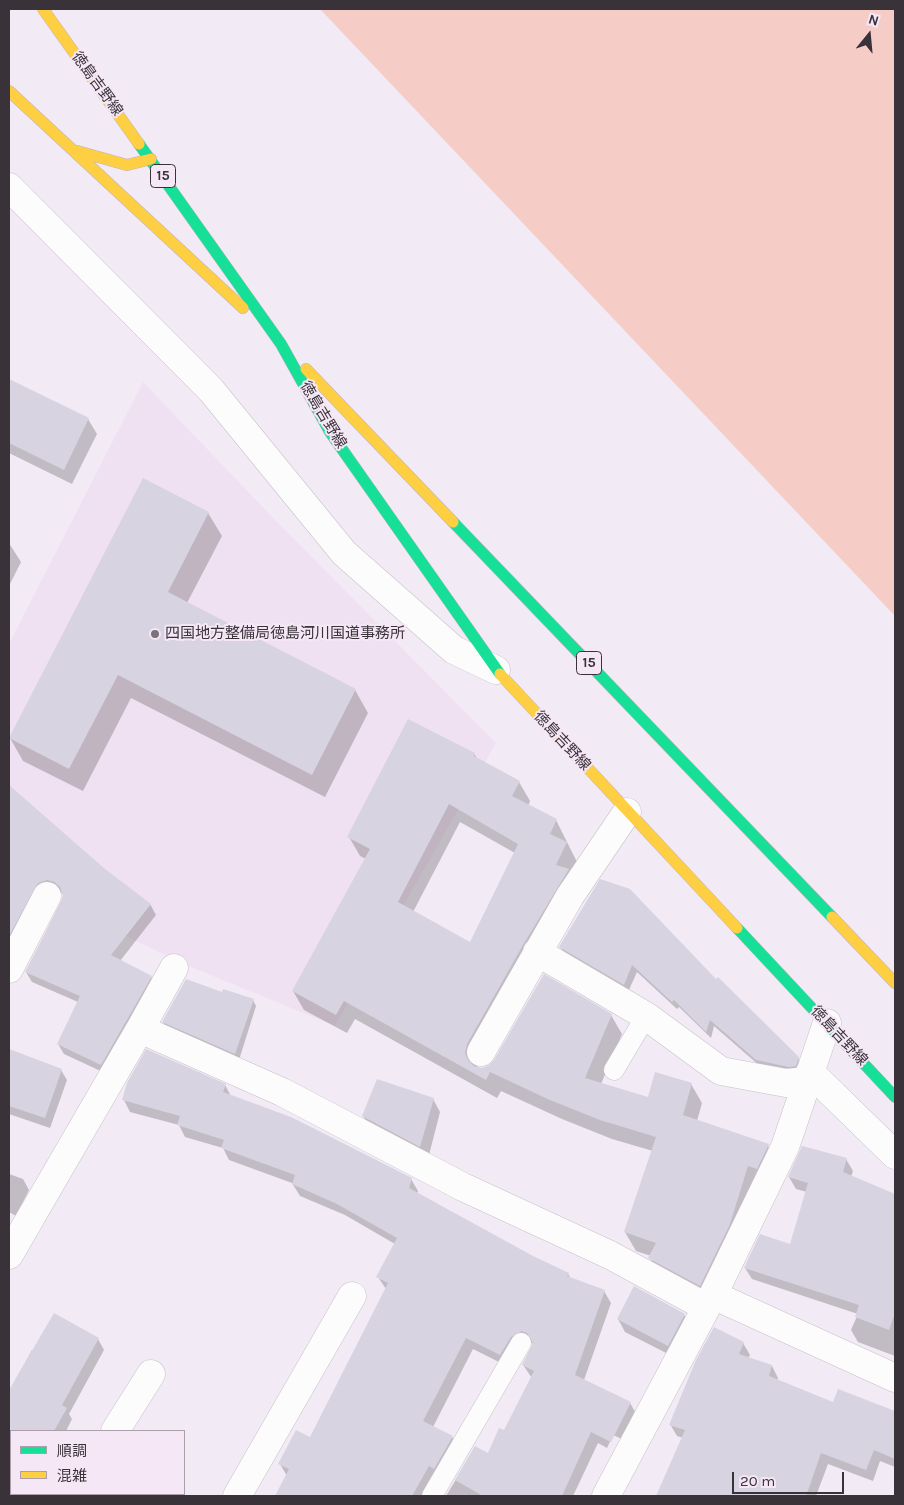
<!DOCTYPE html>
<html>
<head>
<meta charset="utf-8">
<style>
	body { margin:0 }
	#map { position:relative; width:904px; height:1505px; overflow:hidden; background:#f2eaf4; font-family:Karla,"Noto Sans JP",sans-serif }
	canvas { display:block }
	.frame { position:absolute; inset:0; border:10px solid #393339; pointer-events:none }
	.legend { position:absolute; left:10px; top:1430px; width:175px; height:65px; box-sizing:border-box; background:#f6e7f7; border:1px solid #aa9fab; margin:0; padding:6px 9px; list-style:none; font-size:15px; color:#393339 }
	.legend li { display:flex; align-items:center; gap:10px; height:25px }
	.legend b { width:25px; border:1px solid #aa9fab }
	.north { position:absolute; left:844px; top:10px; width:50px; height:50px; -webkit-text-stroke:4px #f6e7f7; paint-order:stroke; rotate:17deg; font-size:14px; font-weight:700; line-height:20px; text-align:center; color:#393339 }
	.north::after { content:''; display:block; margin:auto; width:18px; height:22px; background:#393339; clip-path:polygon(50% 0,100% 100%,50% 72%,0 100%) }
	.scale { position:absolute; left:732px; top:1472px; width:112px; height:22px; box-sizing:border-box; border:2px solid #393339; border-top:0; padding-left:6px; font-size:15px; line-height:18px; white-space:nowrap; color:#393339; -webkit-text-stroke:4px #f6e7f7; paint-order:stroke }
</style>
</head>
<body>
<div id="map">
<canvas width="904" height="1505"></canvas>
<div class="frame"></div>
<ul class="legend">
<li><b style="height:6px;background:#16e098"></b>順調</li>
<li><b style="height:6px;background:#ffcf43"></b>混雑</li>
</ul>
<div class="north">N</div>
<div class="scale">20 m</div>
</div>
<script>
const context = document.querySelector('canvas').getContext('2d');
context.lineJoin = 'round';
function paint(path, color) { context.fillStyle = color; context.fill(path, 'evenodd'); }
const poly = rows => new Path2D(rows.map(r => 'M' + r).join(''));
function strokePath(path, color, width, dash) { context.strokeStyle = color; context.lineWidth = width; context.lineCap = dash ? 'butt' : 'round'; context.setLineDash(dash || []); context.stroke(path); }
function write(font, color, halo, rows, align = 'center') {
  context.font = font + ' Karla,"Noto Sans JP",sans-serif'; context.lineWidth = 4; context.setLineDash([]); context.textBaseline = 'middle'; context.strokeStyle = halo; context.fillStyle = color; for (const [text, x, y, turn = 0] of rows) {
    context.save(); context.translate(x, y); context.rotate((+turn || 0) * Math.PI / 180); context.textAlign = isNaN(turn) ? turn : align; if (halo) context.strokeText(text, 0, 0); context.fillText(text, 0, 0); context.restore();
  }
}
const built = poly([
	[143,382,276,521,496,743,335,1026,191,967,109,928,9,848,9,644]
]);
const green = poly([
	[320,9,895,9,895,616]
]);
const shadow = poly([
	[9,380,88,419,97,434,72,484,9,453],
	[208,513,222,536,187,603,355,690,368,713,325,797,131,698,83,791,23,761,10,738],
	[9,543,21,562,9,586],
	[474,754,477,758,519,782,530,801,528,806,556,820,577,862,477,1068,482,1069,611,1015,622,1034,601,1084,648,1099,691,1084,702,1103,697,1121,768,1146,779,1164,711,1304,661,1277,650,1258,651,1256,636,1251,625,1232,653,1151,612,1139,562,1119,501,1091,497,1098,355,1019,347,1033,304,1010,293,991,366,859,360,856,349,837],
	[460,822,515,853,470,944,413,912],
	[9,787,104,870,150,904,156,915,120,961,151,977,157,987,107,1074,64,1054,58,1044,78,1002,32,982,26,972,64,896,61,892,52,890,9,957,9,839,11,834,9,832],
	[560,947,716,980,798,1058,802,1066,800,1074,761,1067,714,1026,711,1038,679,1007,677,1009,637,972,628,992,565,954],
	[222,993,253,1000,256,1006,239,1060,167,1028,163,1022],
	[9,1051,61,1070,67,1080,50,1128,9,1114],
	[225,1085,231,1096,411,1179,418,1191,417,1194,532,1257,568,1274,571,1279,604,1291,611,1303,584,1380,630,1403,637,1415,624,1440,613,1435,607,1448,598,1443,573,1496,446,1496,475,1448,488,1455,504,1432,532,1378,523,1365,534,1344,529,1342,507,1366,473,1349,433,1427,452,1437,459,1448,431,1496,276,1496,287,1476,280,1464,310,1439,386,1289,378,1277,395,1244,345,1215,300,1196,292,1183,229,1160,223,1148,185,1137,179,1125,130,1112,124,1100],
	[433,1099,440,1112,428,1159,371,1129,363,1116],
	[846,1159,853,1171,851,1177,895,1196,895,1356,858,1342,851,1330,858,1314,752,1279,745,1268,790,1245,807,1192,796,1189,789,1177],
	[9,1174,23,1179,29,1190,16,1216,9,1212],
	[684,1315,692,1327,676,1358,625,1332,618,1319],
	[98,1339,104,1350,69,1414,72,1419,66,1431,11,1431,11,1490,9,1495,9,1392,32,1350,35,1351],
	[743,1343,750,1355,748,1358,772,1366,778,1378,777,1381,834,1404,838,1391,895,1412,895,1467,880,1461,873,1481,828,1464,816,1496,657,1496,683,1438,677,1436,670,1424]
]);
const building = poly([
	[9,379,89,418,64,470,9,443],
	[143,478,209,512,168,592,356,689,312,775,118,675,69,769,9,738],
	[408,719,475,753,474,756,520,781,512,796,557,819,550,834,567,842,556,865,569,869,523,945,467,1044,465,1053,468,1060,474,1066,482,1068,489,1065,494,1060,544,974,612,1014,585,1078,648,1097,655,1072,692,1083,683,1115,769,1144,757,1169,748,1166,730,1224,700,1286,648,1258,656,1243,624,1232,656,1137,600,1120,550,1100,490,1072,486,1080,344,1001,336,1015,292,991,370,849,347,837],
	[449,804,518,844,470,942,398,902],
	[9,785,105,869,151,904,111,955,152,976,101,1065,57,1044,80,996,25,972,61,903,63,895,60,887,54,882,47,880,38,883,9,936],
	[600,879,630,889,716,979,718,977,799,1057,796,1066,789,1067,756,1060,710,1020,706,1032,674,1000,672,1002,632,965,624,985,559,947],
	[186,979,222,992,223,989,254,999,235,1054,162,1022],
	[9,1049,62,1069,45,1118,9,1106],
	[146,1049,226,1084,223,1092,291,1117,412,1178,409,1188,533,1256,569,1273,567,1276,605,1290,575,1375,631,1402,611,1442,591,1432,562,1496,483,1496,455,1480,475,1446,488,1453,499,1428,504,1430,534,1371,522,1365,533,1343,527,1333,522,1331,511,1337,500,1355,466,1338,423,1421,453,1436,434,1469,429,1466,412,1496,275,1496,289,1469,278,1464,296,1430,310,1437,388,1283,376,1277,397,1238,337,1204,292,1184,295,1175,221,1148,224,1140,177,1125,180,1116,122,1100,127,1083],
	[377,1079,434,1098,420,1147,362,1116],
	[802,1146,847,1158,843,1172,895,1194,895,1313,889,1330,855,1317,859,1305,744,1268,760,1234,790,1244,808,1183,788,1177],
	[634,1286,685,1314,668,1346,617,1319],
	[54,1313,99,1338,62,1405,67,1408,54,1431,9,1431,9,1390],
	[714,1327,744,1342,739,1354,772,1365,769,1376,833,1402,838,1389,895,1411,895,1459,874,1450,866,1470,821,1453,806,1496,656,1496,685,1430,669,1425,696,1360]
]);
const lane = poly([
	[614,1070,646,1016],
	[432,1496,521,1343]
]);
const street = poly([
	[9,187,211,390,344,553,454,650,496,670],
	[537,952,646,1016,721,1071,786,1083,807,1081],
	[9,969,47,896],
	[140,1029,174,968],
	[481,1052,570,896,627,812],
	[810,1072,895,1155],
	[9,1255,140,1029,282,1092,463,1187,610,1255,706,1307],
	[713,1295,895,1378],
	[115,1431,151,1374],
	[74,1496,76,1494],
	[237,1496,352,1296],
	[606,1496,713,1295,785,1147,827,1023]
]);
const fast = poly([
	[139,144,281,344,330,432,500,674],
	[453,522,832,917],
	[737,928,895,1097]
]);
const slow = poly([
	[43,9,139,144],
	[9,91,243,308],
	[77,151,127,165,151,159],
	[306,369,453,522],
	[500,674,737,928],
	[832,917,895,983]
]);
const markers = [
	[155,634,5,"#7a737a"]
];
const shields = [
	[163,176,25],
	[589,663,25]
];
const shieldNames = [
	["15",163,176],
	["15",589,663]
];
const streetNames = [
	["徳島吉野線",97,84,54],
	["徳島吉野線",323,415,59],
	["徳島吉野線",562,741,47],
	["徳島吉野線",839,1036,47]
];
const poiNames = [
	["四国地方整備局徳島河川国道事務所",165,634]
];
paint(built, '#f0e1f2');
paint(green, '#f6ccc7');
paint(shadow, '#0003');
paint(building, '#d7d3e1');
strokePath(lane, '#c7c1c8', 21);
strokePath(street, '#c7c1c8', 29);
strokePath(fast, '#c3b4bc', 12);
strokePath(slow, '#c3b4bc', 12);
strokePath(lane, '#fdfcfd', 20);
strokePath(street, '#fdfcfd', 28);
strokePath(fast, '#16e098', 11);
strokePath(slow, '#ffcf43', 11);
for (const [x, y, r, color] of markers) { const dot = new Path2D(); dot.arc(x, y, r, 0, 2 * Math.PI); context.fillStyle = color; context.fill(dot); strokePath(dot, '#f6e7f7', 2); }
for (const [x, y, w] of shields) { const box = new Path2D(); box.roundRect(x - w / 2, y - 11.5, w, 23, 4); context.fillStyle = '#f6e7f7'; context.fill(box); strokePath(box, '#393339', 1); }
write('bold 14px', '#393339', null, shieldNames);
write('15px', '#393339', '#f6e7f7', streetNames);
write('15px', '#393339', '#f6e7f7', poiNames, 'left');
</script>
</body>
</html>
